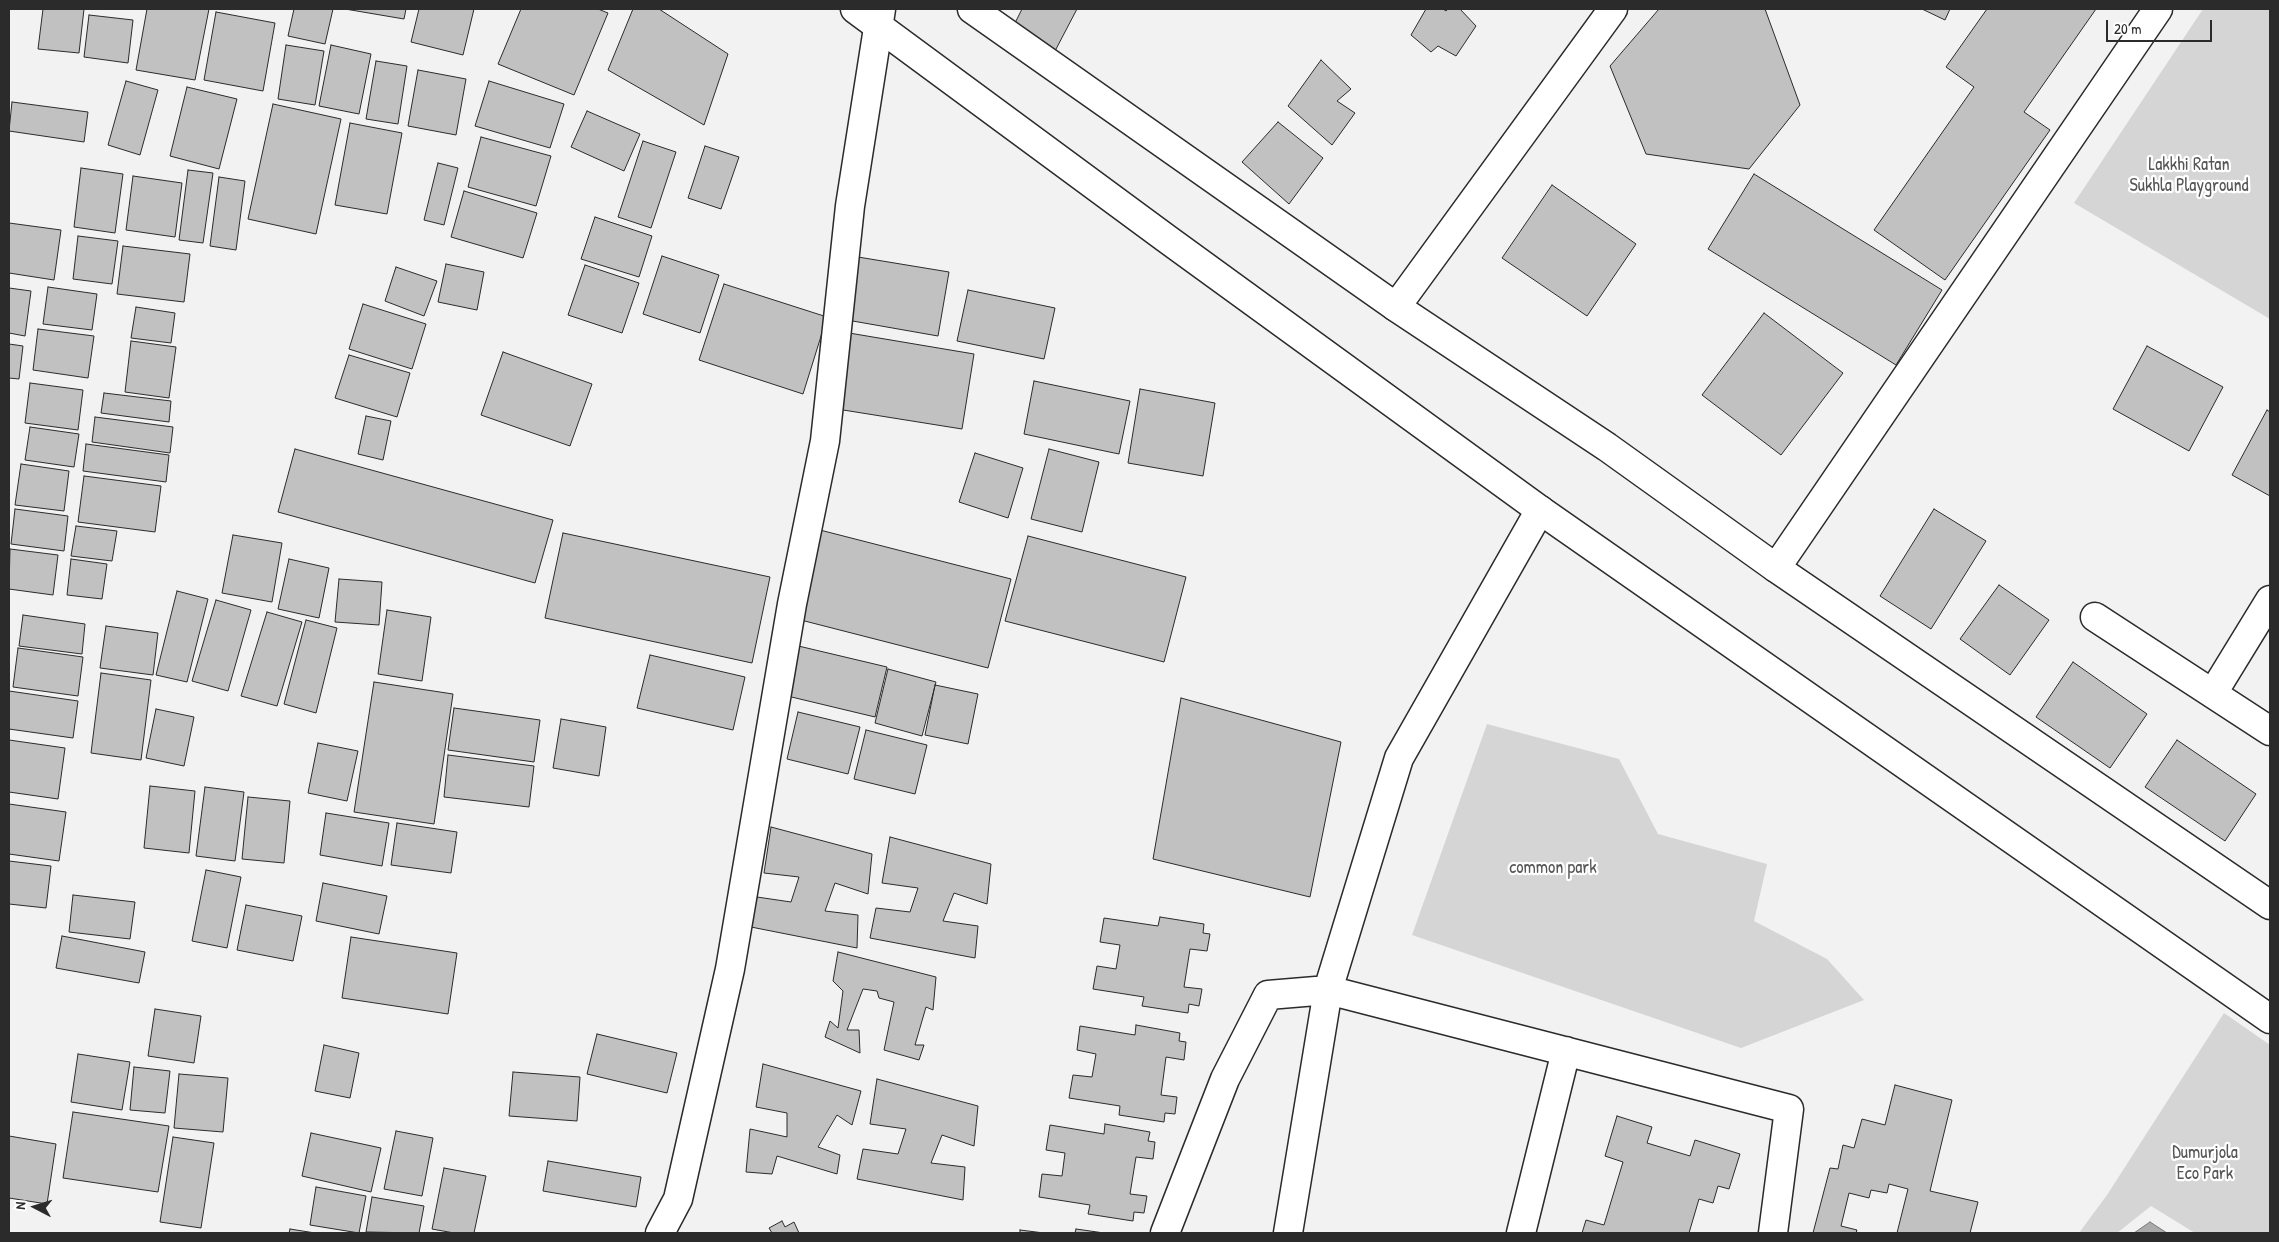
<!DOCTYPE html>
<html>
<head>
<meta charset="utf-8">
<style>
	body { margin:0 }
	#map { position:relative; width:2279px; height:1242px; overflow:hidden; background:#f2f2f2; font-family:"Patrick Hand",sans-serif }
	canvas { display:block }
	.frame { position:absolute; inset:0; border:10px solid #2b2b2b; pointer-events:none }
	.north { position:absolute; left:10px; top:1182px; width:50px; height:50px; -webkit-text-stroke:4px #fff; paint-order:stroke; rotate:275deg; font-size:14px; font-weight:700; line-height:20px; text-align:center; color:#2b2b2b }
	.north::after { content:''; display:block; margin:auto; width:18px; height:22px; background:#2b2b2b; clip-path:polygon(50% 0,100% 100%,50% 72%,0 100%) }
	.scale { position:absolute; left:2106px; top:20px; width:106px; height:22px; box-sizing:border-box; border:2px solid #2b2b2b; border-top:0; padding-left:6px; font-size:15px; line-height:18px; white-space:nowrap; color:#2b2b2b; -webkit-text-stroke:4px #fff; paint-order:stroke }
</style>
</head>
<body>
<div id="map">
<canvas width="2279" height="1242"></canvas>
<div class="frame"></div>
<div class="north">N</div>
<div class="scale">20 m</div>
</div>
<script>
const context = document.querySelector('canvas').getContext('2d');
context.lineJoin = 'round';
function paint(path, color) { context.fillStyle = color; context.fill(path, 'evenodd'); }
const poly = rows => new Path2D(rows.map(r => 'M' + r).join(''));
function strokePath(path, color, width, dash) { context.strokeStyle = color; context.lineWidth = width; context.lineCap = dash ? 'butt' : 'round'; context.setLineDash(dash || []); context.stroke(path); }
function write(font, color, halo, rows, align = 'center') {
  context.font = font + ' "Patrick Hand",sans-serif'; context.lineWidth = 4.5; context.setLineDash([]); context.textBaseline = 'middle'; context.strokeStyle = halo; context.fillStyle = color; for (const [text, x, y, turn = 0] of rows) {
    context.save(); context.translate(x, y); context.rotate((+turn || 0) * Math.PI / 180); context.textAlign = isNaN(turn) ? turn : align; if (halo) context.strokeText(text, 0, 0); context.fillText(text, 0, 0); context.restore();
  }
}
const green = poly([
	[2203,9,2270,9,2270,319,2074,203],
	[1487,724,1619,759,1658,834,1767,864,1754,921,1827,959,1864,1000,1741,1048,1412,935],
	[2224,1013,2270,1045,2270,1233,2195,1233,2151,1206,2117,1233,2079,1233,2107,1195]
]);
const water = poly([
	[2150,1222,2167,1233,2134,1233,2150,1222]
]);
const building = poly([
	[43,9,84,9,79,53,38,49,43,9],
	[147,9,209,9,195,80,136,70,147,9],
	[294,9,333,9,325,44,288,36,294,9],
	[345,9,406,9,404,19,345,9],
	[419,9,474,9,463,55,411,42,419,9],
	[521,9,598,9,608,13,574,95,498,64,521,9],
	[633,9,659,9,728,54,704,125,608,70,633,9],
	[1022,9,1077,9,1055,51,1012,29,1022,9],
	[1426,9,1443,9,1446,11,1448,9,1460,9,1476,26,1456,56,1438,46,1431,52,1411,35,1426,9],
	[1659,9,1765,9,1800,105,1749,169,1646,154,1610,66,1659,9],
	[1922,9,1950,9,1945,20,1922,9],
	[1987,9,2096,9,2024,112,2050,130,1945,280,1874,230,1974,87,1946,67,1987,9],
	[216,12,275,23,263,91,204,80,216,12],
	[89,15,133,20,128,63,84,57,89,15],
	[286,45,324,51,315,105,278,99,286,45],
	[331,45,371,54,359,114,319,106,331,45],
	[1321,60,1351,89,1337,101,1355,113,1332,145,1288,106,1321,60],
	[376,61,407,66,398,124,366,119,376,61],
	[418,70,466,79,456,135,408,126,418,70],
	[126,81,158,90,140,155,108,145,126,81],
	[489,81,564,104,550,148,475,126,489,81],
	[187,87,237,99,219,169,170,156,187,87],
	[12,102,88,112,84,142,9,131,12,102],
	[273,104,341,119,316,234,248,219,273,104],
	[587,111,640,134,624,171,571,147,587,111],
	[1278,122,1323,158,1289,204,1242,162,1278,122],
	[350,123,402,133,387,214,335,205,350,123],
	[481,137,551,156,536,206,468,187,481,137],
	[643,141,676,152,651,228,618,217,643,141],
	[705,146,739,157,721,209,688,198,705,146],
	[438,163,458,168,444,225,424,220,438,163],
	[81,168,123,174,115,233,74,227,81,168],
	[188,170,213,173,203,243,179,240,188,170],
	[1754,174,1942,290,1896,365,1708,249,1754,174],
	[133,176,182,183,175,237,126,230,133,176],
	[219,177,245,181,236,250,210,246,219,177],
	[1552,185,1636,244,1587,316,1502,258,1552,185],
	[464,191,537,213,523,258,451,237,464,191],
	[595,217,652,236,639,277,581,259,595,217],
	[9,223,61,230,54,280,9,273,9,223],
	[78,236,118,241,112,284,73,279,78,236],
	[123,246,190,254,184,302,117,294,123,246],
	[662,256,719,275,700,333,643,314,662,256],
	[858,257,949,272,938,336,847,320,858,257],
	[446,264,484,272,477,310,438,302,446,264],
	[585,265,639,283,622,333,568,315,585,265],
	[396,267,437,281,424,316,385,301,396,267],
	[724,284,827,317,803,394,699,360,724,284],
	[48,287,97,294,92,330,43,324,48,287],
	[9,288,31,291,25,336,9,333,9,288],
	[968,290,1055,308,1044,359,957,341,968,290],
	[363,304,426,324,412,369,349,349,363,304],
	[136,307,175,313,171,343,131,338,136,307],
	[1764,313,1843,373,1781,455,1702,395,1764,313],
	[38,329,94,336,88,378,33,370,38,329],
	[849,333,974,354,962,429,837,409,849,333],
	[131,341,176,347,169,398,125,392,131,341],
	[9,344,23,346,19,379,9,378,9,344],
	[2147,346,2223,387,2189,451,2113,409,2147,346],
	[503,352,592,384,570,446,481,415,503,352],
	[349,355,410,373,397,417,335,398,349,355],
	[1034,381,1130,401,1119,454,1024,434,1034,381],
	[30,383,83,390,78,430,25,423,30,383],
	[1140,389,1215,403,1203,476,1128,463,1140,389],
	[104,393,171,401,169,422,101,413,104,393],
	[2267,410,2270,412,2270,496,2232,475,2267,410],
	[366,416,391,421,383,460,358,454,366,416],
	[95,417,173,427,170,453,92,442,95,417],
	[30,427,79,434,74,467,25,460,30,427],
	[86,444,169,455,166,482,83,471,86,444],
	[295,449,553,520,535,583,278,512,295,449],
	[1049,449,1099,462,1082,532,1031,519,1049,449],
	[975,453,1023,468,1008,518,959,502,975,453],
	[21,464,69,471,64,511,15,505,21,464],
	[84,476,161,486,155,532,78,522,84,476],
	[15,509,68,516,64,551,11,544,15,509],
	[1934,509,1986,541,1931,629,1880,596,1934,509],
	[76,526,117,531,112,561,71,556,76,526],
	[816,529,1011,579,988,668,793,618,816,529],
	[563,533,770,577,752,663,545,618,563,533],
	[233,535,282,543,272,602,222,593,233,535],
	[1028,536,1186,577,1164,662,1005,621,1028,536],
	[10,549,58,555,53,595,9,589,10,549],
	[71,559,107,564,102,599,67,595,71,559],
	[289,559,329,568,319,618,278,609,289,559],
	[339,579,382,582,379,625,335,622,339,579],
	[1999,585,2049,620,2010,675,1960,639,1999,585],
	[177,591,208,599,187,682,156,675,177,591],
	[216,600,251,610,228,691,192,681,216,600],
	[387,610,431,617,422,681,378,674,387,610],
	[267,612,302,622,277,706,241,696,267,612],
	[23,615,85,624,82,654,19,646,23,615],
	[306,620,337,628,316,713,284,704,306,620],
	[106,626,158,633,153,675,100,668,106,626],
	[790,644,887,667,875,717,779,694,790,644],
	[18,648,83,657,78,696,13,687,18,648],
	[650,655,745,677,733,730,637,708,650,655],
	[2073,662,2147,714,2110,768,2036,717,2073,662],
	[888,669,936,682,922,736,875,723,888,669],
	[101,673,151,680,141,760,91,753,101,673],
	[374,682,453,694,434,824,354,812,374,682],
	[935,685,978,694,968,744,925,735,935,685],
	[9,691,78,701,73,738,9,729,9,691],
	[1181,698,1341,742,1310,897,1153,859,1181,698],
	[454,708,540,720,534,762,448,750,454,708],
	[156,709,194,717,184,766,146,758,156,709],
	[798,712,860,727,848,774,787,759,798,712],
	[561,719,606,727,599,776,553,768,561,719],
	[866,730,927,745,915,794,854,779,866,730],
	[9,740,65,748,58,799,9,792,9,740],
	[2177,740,2256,794,2225,841,2145,787,2177,740],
	[318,743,358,751,347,801,308,793,318,743],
	[448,755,534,766,529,807,444,797,448,755],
	[150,786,195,791,189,853,144,848,150,786],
	[205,787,244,792,235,861,196,856,205,787],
	[248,797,290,801,284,863,242,859,248,797],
	[9,804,66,812,59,861,9,854,9,804],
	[326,813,389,823,382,866,320,855,326,813],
	[397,823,457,832,451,873,391,865,397,823],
	[771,827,872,854,868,894,835,883,825,911,858,915,857,948,751,927,757,897,791,902,799,877,764,873,771,827],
	[890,837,991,864,987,904,954,893,943,921,978,926,975,958,870,938,876,908,910,912,918,888,882,883,890,837],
	[9,861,51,866,46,908,9,904,9,861],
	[206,870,241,877,227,948,192,941,206,870],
	[323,883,387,896,379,934,316,921,323,883],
	[73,895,135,902,130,939,69,932,73,895],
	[246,905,302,916,293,961,237,950,246,905],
	[1160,917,1204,924,1203,933,1210,934,1207,951,1190,949,1184,987,1202,989,1199,1006,1189,1004,1188,1013,1142,1006,1144,997,1093,989,1097,966,1116,969,1120,945,1100,942,1104,918,1158,926,1160,917],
	[62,936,145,952,139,983,56,968,62,936],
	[351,937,457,953,448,1014,342,998,351,937],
	[838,952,936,977,933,1010,926,1007,915,1045,924,1045,919,1060,884,1050,894,1002,879,998,877,991,863,989,847,1030,859,1030,860,1053,825,1037,830,1021,838,1028,843,991,833,981,838,952],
	[155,1009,201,1016,194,1063,148,1056,155,1009],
	[1136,1025,1180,1033,1179,1041,1186,1042,1184,1060,1166,1057,1161,1095,1177,1097,1175,1114,1165,1113,1164,1122,1119,1115,1120,1106,1069,1098,1073,1075,1092,1077,1096,1054,1077,1050,1080,1026,1135,1035,1136,1025],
	[597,1034,677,1053,667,1093,587,1074,597,1034],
	[324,1045,359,1053,350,1098,315,1091,324,1045],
	[78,1054,130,1062,122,1110,71,1102,78,1054],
	[763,1064,861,1091,852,1125,837,1115,818,1147,840,1155,837,1174,777,1156,772,1174,746,1172,750,1129,787,1137,787,1113,756,1107,763,1064],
	[134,1067,170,1071,165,1113,130,1110,134,1067],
	[513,1072,580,1077,577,1121,509,1116,513,1072],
	[179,1074,228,1078,223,1132,174,1128,179,1074],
	[877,1079,978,1106,974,1146,942,1135,931,1163,965,1167,963,1200,857,1179,863,1149,898,1154,906,1129,870,1124,877,1079],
	[1895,1085,1952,1100,1930,1191,1978,1202,1970,1233,1897,1233,1908,1189,1889,1184,1887,1193,1871,1190,1869,1198,1849,1193,1841,1226,1857,1230,1856,1233,1813,1233,1830,1168,1838,1169,1843,1145,1854,1148,1862,1119,1885,1125,1895,1085],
	[73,1112,169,1126,158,1192,63,1178,73,1112],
	[1617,1116,1652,1127,1647,1143,1690,1156,1695,1140,1740,1154,1729,1189,1718,1186,1713,1203,1699,1199,1689,1233,1582,1233,1586,1220,1604,1225,1623,1162,1605,1156,1617,1116],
	[1105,1124,1150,1132,1148,1141,1155,1142,1153,1159,1136,1157,1130,1194,1147,1196,1144,1213,1134,1212,1133,1221,1088,1214,1090,1205,1039,1197,1042,1174,1062,1176,1065,1153,1046,1150,1050,1125,1104,1134,1105,1124],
	[396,1131,433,1138,422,1196,384,1189,396,1131],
	[311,1133,381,1148,371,1192,302,1176,311,1133],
	[9,1136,56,1144,47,1204,9,1198,9,1136],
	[173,1137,214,1143,201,1228,160,1222,173,1137],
	[548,1161,641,1177,636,1207,543,1191,548,1161],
	[444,1168,486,1176,474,1233,454,1233,432,1229,444,1168],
	[316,1187,366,1196,359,1233,310,1225,316,1187],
	[372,1197,424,1206,419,1233,366,1232,372,1197],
	[782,1221,785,1227,794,1222,799,1233,772,1233,769,1228,782,1221],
	[290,1229,315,1233,289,1233,290,1229],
	[1076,1229,1104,1233,1075,1233,1076,1229],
	[1020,1230,1044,1233,1020,1233,1020,1230]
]);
const minor = poly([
	[1396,307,1613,9],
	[1776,568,2158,9],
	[2095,617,2270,731],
	[2213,693,2270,600],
	[660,1233,678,1199,730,969,792,604,825,441,850,206,881,9],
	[1165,1233,1225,1079,1268,995,1328,990,1789,1109,1773,1233],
	[1288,1233,1328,990,1399,758,1540,510],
	[1521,1233,1566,1051]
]);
const major = poly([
	[855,9,1167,239,1540,510,2270,1019],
	[972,9,1396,307,1607,447,1776,568,2270,905]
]);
const parkNames = [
	["Lakkhi Ratan",2189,165],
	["Sukhla Playground",2189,186],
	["common park",1553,868],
	["Dumurjola",2205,1153],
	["Eco Park",2205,1174]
];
paint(green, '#d5d5d5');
paint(water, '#ababab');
strokePath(water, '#787878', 1);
paint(building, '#c1c1c1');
strokePath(building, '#2b2b2b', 1);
strokePath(minor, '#2b2b2b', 31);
strokePath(major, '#2b2b2b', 31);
strokePath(minor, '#fff', 28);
strokePath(major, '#fff', 28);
write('18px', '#565656', '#fff', parkNames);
</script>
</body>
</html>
